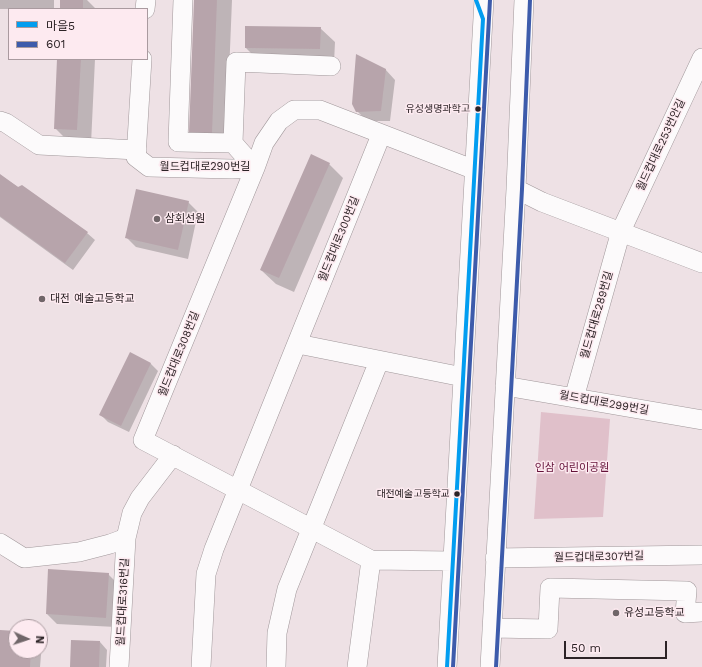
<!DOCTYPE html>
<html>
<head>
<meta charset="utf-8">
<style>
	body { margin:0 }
	#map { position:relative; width:702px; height:667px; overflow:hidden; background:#eee1e5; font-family:"Work Sans","Noto Sans KR",sans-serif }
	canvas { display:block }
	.legend { position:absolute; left:8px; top:8px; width:140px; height:52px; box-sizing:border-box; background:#fdeaf0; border:1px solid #a99a9f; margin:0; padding:5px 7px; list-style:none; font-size:12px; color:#2c2326 }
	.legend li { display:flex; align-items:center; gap:8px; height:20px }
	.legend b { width:20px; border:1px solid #a99a9f }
	.north { position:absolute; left:8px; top:619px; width:40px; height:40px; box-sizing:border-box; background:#fdeaf0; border:1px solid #a99a9f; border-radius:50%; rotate:93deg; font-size:11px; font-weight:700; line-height:16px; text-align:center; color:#2c2326 }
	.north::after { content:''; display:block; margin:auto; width:14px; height:18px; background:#706669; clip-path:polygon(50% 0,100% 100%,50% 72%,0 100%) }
	.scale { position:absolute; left:564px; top:641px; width:103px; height:18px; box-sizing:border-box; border:2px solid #2c2326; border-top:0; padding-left:5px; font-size:12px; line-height:14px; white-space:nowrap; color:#2c2326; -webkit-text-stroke:3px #fdeaf0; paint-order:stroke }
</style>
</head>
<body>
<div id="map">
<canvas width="702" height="667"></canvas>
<ul class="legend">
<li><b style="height:5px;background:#029df0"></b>마을5</li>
<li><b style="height:5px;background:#3d5bab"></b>601</li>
</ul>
<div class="north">N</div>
<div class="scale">50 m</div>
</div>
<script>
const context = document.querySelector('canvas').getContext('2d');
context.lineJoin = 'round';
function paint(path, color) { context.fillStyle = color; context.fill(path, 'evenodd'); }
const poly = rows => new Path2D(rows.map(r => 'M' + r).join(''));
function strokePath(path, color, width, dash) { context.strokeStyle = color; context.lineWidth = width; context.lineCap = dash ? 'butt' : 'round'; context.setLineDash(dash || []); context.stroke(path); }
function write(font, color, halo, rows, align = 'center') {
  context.font = font + ' "Work Sans","Noto Sans KR",sans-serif'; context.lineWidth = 3; context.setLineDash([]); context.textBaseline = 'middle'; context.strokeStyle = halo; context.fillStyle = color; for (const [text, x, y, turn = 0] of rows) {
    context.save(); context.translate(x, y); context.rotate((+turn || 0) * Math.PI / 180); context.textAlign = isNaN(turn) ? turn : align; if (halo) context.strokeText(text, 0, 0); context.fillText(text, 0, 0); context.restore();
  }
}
const green = poly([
	[541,412,610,419,603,517,534,519]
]);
const shadow = poly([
	[0,0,54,0,54,9,0,9],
	[61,0,87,0,96,9,61,9],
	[195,0,232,0,226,148,204,147],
	[320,28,335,42,334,63,260,62,246,48],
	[58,59,95,59,91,144,70,143,55,128],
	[385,69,395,80,390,121,367,121,357,111],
	[329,164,343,178,294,292,276,284,261,270],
	[0,175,87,233,95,240,73,270,0,217],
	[188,202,198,212,188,259,136,247,126,237],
	[130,354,151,364,158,371,129,432,108,422,101,415],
	[108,574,118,584,116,627,57,624,47,614],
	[0,631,16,632,16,651,40,651,40,641,42,643,40,667,0,667],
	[100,642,107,650,106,667,71,667]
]);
const building = poly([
	[60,0,83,0,83,9,60,9],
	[194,0,217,0,212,134,189,133],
	[245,26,321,27,320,49,245,48],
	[356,54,386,69,381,111,356,112,352,104],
	[57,59,81,59,77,130,54,129],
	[311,154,330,163,279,278,260,270],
	[0,174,18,187,22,185,88,232,65,263,0,216],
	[136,189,189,201,178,250,125,238],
	[130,352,151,363,121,426,99,415],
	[48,569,109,573,106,618,46,614],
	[0,630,16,631,16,651,31,651,30,667,0,667],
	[71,640,100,641,99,667,70,667]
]);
const minor = poly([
	[183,0,178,142,233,143],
	[145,9,146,0],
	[142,59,136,157,149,167,232,169,255,168,264,143,279,121,294,110,320,110,475,170],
	[331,66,236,62,233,143,255,168,143,440,371,560,452,561],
	[0,121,6,123,39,145,137,150],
	[516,189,542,202,702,263],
	[298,344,463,377],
	[505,386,702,420],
	[574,398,621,231,702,58],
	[0,543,24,558,79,552,110,544,126,538],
	[495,558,702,555],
	[492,628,548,629,550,588,687,591,685,613,702,612],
	[119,667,126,538,132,513,140,498,173,455],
	[201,667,206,574,214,549,381,135],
	[276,667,277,633,287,589,379,361],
	[357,667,371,560],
	[447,667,484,0],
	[490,667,516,189,524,0]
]);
const bus1 = poly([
	[447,667,483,19,476,0]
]);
const bus2 = poly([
	[453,667,490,0],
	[496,667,522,189,530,0]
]);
const markers = [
	[478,109,3.5,"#2c2326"],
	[157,219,4,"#706669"],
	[42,299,4,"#706669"],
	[457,494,3.5,"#2c2326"],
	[616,613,4,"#706669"]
];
const busNames = [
	["유성생명과학고",470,109],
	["대전예술고등학교",450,494]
];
const streetNames = [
	["월드컵대로253번안길",661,145,-65],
	["월드컵대로290번길",205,167],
	["월드컵대로300번길",339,239,-68],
	["월드컵대로289번길",597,315,-74],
	["월드컵대로308번길",179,354,-68],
	["월드컵대로299번길",604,403,10],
	["월드컵대로307번길",599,557,-1],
	["월드컵대로316번길",123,602,-87]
];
const poiNames = [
	["삼회선원",165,219],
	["대전 예술고등학교",50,299],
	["유성고등학교",624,613]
];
const parkNames = [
	["인삼 어린이공원",572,468]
];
paint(green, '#e0c0ca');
paint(shadow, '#0003');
paint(building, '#b7a4ab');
strokePath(minor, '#a0979a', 20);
strokePath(minor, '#fcfafb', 19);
strokePath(bus1, '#029df0', 4);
strokePath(bus2, '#3d5bab', 4);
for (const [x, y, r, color] of markers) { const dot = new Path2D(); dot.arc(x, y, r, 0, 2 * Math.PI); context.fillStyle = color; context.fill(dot); strokePath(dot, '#fdeaf0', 1.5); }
write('10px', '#2c2326', '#fdeaf0', busNames, 'right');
write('11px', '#2c2326', '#fdeaf0', streetNames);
write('11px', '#2c2326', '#fdeaf0', poiNames, 'left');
write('11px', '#641239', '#fdeaf0', parkNames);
</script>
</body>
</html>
